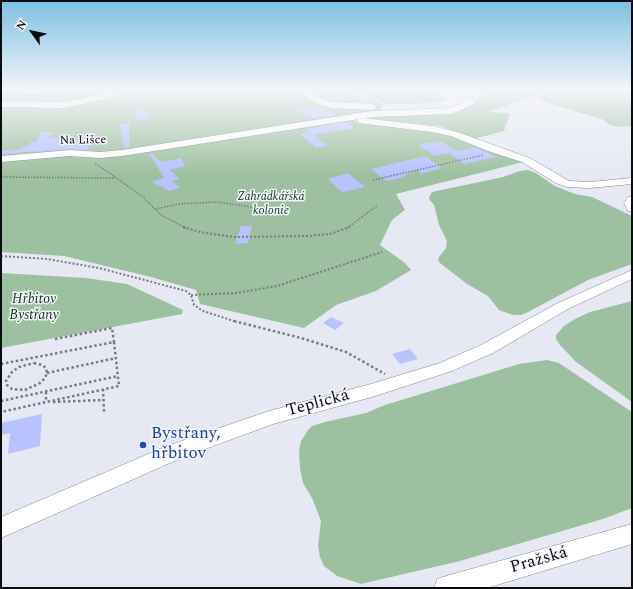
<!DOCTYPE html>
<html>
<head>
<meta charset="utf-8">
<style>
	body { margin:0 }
	#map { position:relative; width:633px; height:589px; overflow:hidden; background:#e6e9f4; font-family:Spectral,serif }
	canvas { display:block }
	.frame { position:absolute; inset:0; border:2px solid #0b0c0f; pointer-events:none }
	.north { position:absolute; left:12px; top:12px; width:40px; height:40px; -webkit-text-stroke:3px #f5f6fd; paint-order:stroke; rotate:303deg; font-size:11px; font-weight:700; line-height:16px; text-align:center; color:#0b0c0f }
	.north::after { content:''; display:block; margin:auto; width:14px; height:18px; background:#0b0c0f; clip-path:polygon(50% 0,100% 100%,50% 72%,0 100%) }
</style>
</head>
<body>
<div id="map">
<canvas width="633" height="589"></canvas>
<div class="frame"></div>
<div class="north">N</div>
</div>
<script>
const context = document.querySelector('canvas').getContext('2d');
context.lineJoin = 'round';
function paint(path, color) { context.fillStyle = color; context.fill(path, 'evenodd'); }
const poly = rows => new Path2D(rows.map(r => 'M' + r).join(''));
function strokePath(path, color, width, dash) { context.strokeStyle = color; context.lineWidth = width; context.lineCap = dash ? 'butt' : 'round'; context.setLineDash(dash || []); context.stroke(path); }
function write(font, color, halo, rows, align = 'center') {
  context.font = font + ' Spectral,serif'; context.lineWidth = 3; context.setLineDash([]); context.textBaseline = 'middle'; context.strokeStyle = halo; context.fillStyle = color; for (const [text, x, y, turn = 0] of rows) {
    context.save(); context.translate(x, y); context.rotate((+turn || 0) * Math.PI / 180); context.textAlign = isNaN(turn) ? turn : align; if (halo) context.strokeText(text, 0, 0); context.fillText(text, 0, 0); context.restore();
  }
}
const green = poly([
	[1,91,23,91,20,94,37,94,40,91,352,91,383,104,378,115,453,111,475,101,490,91,622,91,632,93,630,100,632,101,632,126,620,127,610,125,602,119,591,116,545,102,539,98,539,94,488,112,510,113,504,131,474,139,440,126,360,118,349,120,441,132,523,162,396,194,405,210,392,220,380,245,405,263,411,270,376,291,336,305,304,328,200,304,196,290,151,277,64,256,1,252],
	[355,91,444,91,441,93,448,100,433,103,386,104],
	[528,170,536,173,555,186,575,194,592,197,632,216,632,264,588,280,528,312,521,315,513,315,499,310,488,296,467,284,440,263,438,260,439,257,446,248,447,241,439,225,434,205,429,199,429,197,432,192,503,177,520,171],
	[1,273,86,278,127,284,183,310,182,314,1,348],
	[632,301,632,402,576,362,560,345,556,339,556,335,564,326,575,319,590,312],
	[547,360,559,363,632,412,632,508,603,519,460,561,361,584,337,576,324,566,320,557,318,546,321,521,312,498,303,483,300,468,299,451,301,441,308,430,312,426,325,422,366,413,385,405,519,364]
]);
const building = poly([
	[354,91,365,91,368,102,361,102],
	[144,107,149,119,138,121,134,109],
	[324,107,337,115,309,119,295,109],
	[347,122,354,128,314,135,328,146,316,148,300,134,310,132,306,129],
	[129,123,130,147,124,148,119,125],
	[40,132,55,133,48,138,80,138,82,135,96,134,87,150,70,149,1,154,1,151,20,149,29,145,31,142,37,141],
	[440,141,455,150,460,151,475,147,496,157,464,164,449,153,435,156,418,145],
	[151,153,161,162,181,158,185,166,170,170,180,179,171,181,181,187,169,191,152,182,164,178,150,154],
	[425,156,442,168,421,174,417,169,401,178,386,181,371,169],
	[348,173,365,187,342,192,328,179],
	[241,226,252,226,248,243,235,244],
	[331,317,344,323,335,330,323,323],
	[410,349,418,359,400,364,392,354],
	[42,414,40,446,8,454,10,433,1,435,1,423]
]);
const pathFar3 = poly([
	[1,94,8,95],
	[6,94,17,91],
	[22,95,37,95,42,91],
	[124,95,136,96],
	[477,98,490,91]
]);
const pathFar2 = poly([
	[95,163,142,196,161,215,186,228],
	[1,177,114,178],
	[373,180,483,155],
	[155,209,179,204,216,202,246,206,285,216],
	[347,228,377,206]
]);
const pathFar1 = poly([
	[183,227,200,232,233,237,308,236,330,234,350,227],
	[1,256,47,259,99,268,186,291,191,295,194,305,203,311,237,322],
	[191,295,236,293,277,286,382,252]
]);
const path = poly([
	[234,321,301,338,346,352,385,374],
	[55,339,112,328,114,342],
	[34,363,42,365,46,368,47,373,45,378,40,383,25,390,12,389,7,385,6,381,12,372,19,367,34,363],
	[1,364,114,342,119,386,1,412],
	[47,373,116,358],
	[103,389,104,412],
	[46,392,46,402],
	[1,401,118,376],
	[53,402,103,400]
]);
const minor = poly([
	[111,91,123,91,106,99,62,108,1,107,1,101,62,102,101,95,111,91],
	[299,91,309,91,323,100,331,102,373,104,377,107,373,110,331,108,317,104,299,91],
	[471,99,474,100,475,102,474,104,452,114,372,117,122,156,100,158,70,156,1,162,1,156,70,150,100,152,122,150,372,111,450,108,471,99],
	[362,118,432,126,457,132,530,158,569,181,590,182,632,178,632,184,590,188,567,187,556,183,522,162,488,151,451,136,432,132,359,123,357,121,359,119,362,118],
	[632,196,632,212,628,211,624,203,628,197,632,196],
	[632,270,632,279,568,309,493,353,452,371,372,397,273,424,181,458,1,538,1,517,167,446,269,411,371,384,440,363,481,345,558,303,632,270],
	[632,524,632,544,487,588,434,588,437,579,446,576,632,524]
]);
const markers = [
	[143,445,4,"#1a4fb4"]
];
const farStreetnames = [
	["Na Lišce",83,141,-1]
];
const farParknames = [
	["Zahrádkářská",271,198],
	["kolonie",271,212]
];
const parkNames = [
	["Hřbitov",34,300],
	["Bystřany",34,316]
];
const nearStreetnames = [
	["Teplická",318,404,-15],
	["Pražská",539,561,-16]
];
const nearTransitnames = [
	["Bystřany,",151,435],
	["hřbitov",151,455]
];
paint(green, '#9dc1a0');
paint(building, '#b8c2fe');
strokePath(minor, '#838590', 1);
strokePath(pathFar3, '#797b82', 1, [1, 1]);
strokePath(pathFar2, '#797b82', 1.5, [1.5, 1.5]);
strokePath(pathFar1, '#797b82', 2, [2, 2]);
strokePath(path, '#797b82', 2.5, [2.5, 2.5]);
paint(minor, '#fff');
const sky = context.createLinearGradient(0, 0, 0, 174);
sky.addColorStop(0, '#7dc0e3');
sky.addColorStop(0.52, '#f4f5fa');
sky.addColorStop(1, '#f4f5fa00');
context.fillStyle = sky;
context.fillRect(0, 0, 633, 174);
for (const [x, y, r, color] of markers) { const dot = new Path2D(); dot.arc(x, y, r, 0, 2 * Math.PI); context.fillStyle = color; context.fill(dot); strokePath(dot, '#f5f6fd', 1.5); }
write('12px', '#0b0c0f', '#f5f6fd', farStreetnames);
write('italic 12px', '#0e3315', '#f5f6fd', farParknames);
write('italic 14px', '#0e3315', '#f5f6fd', parkNames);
write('17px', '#0b0c0f', '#f5f6fd', nearStreetnames);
write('17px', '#164399', '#f5f6fd', nearTransitnames, 'left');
</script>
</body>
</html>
